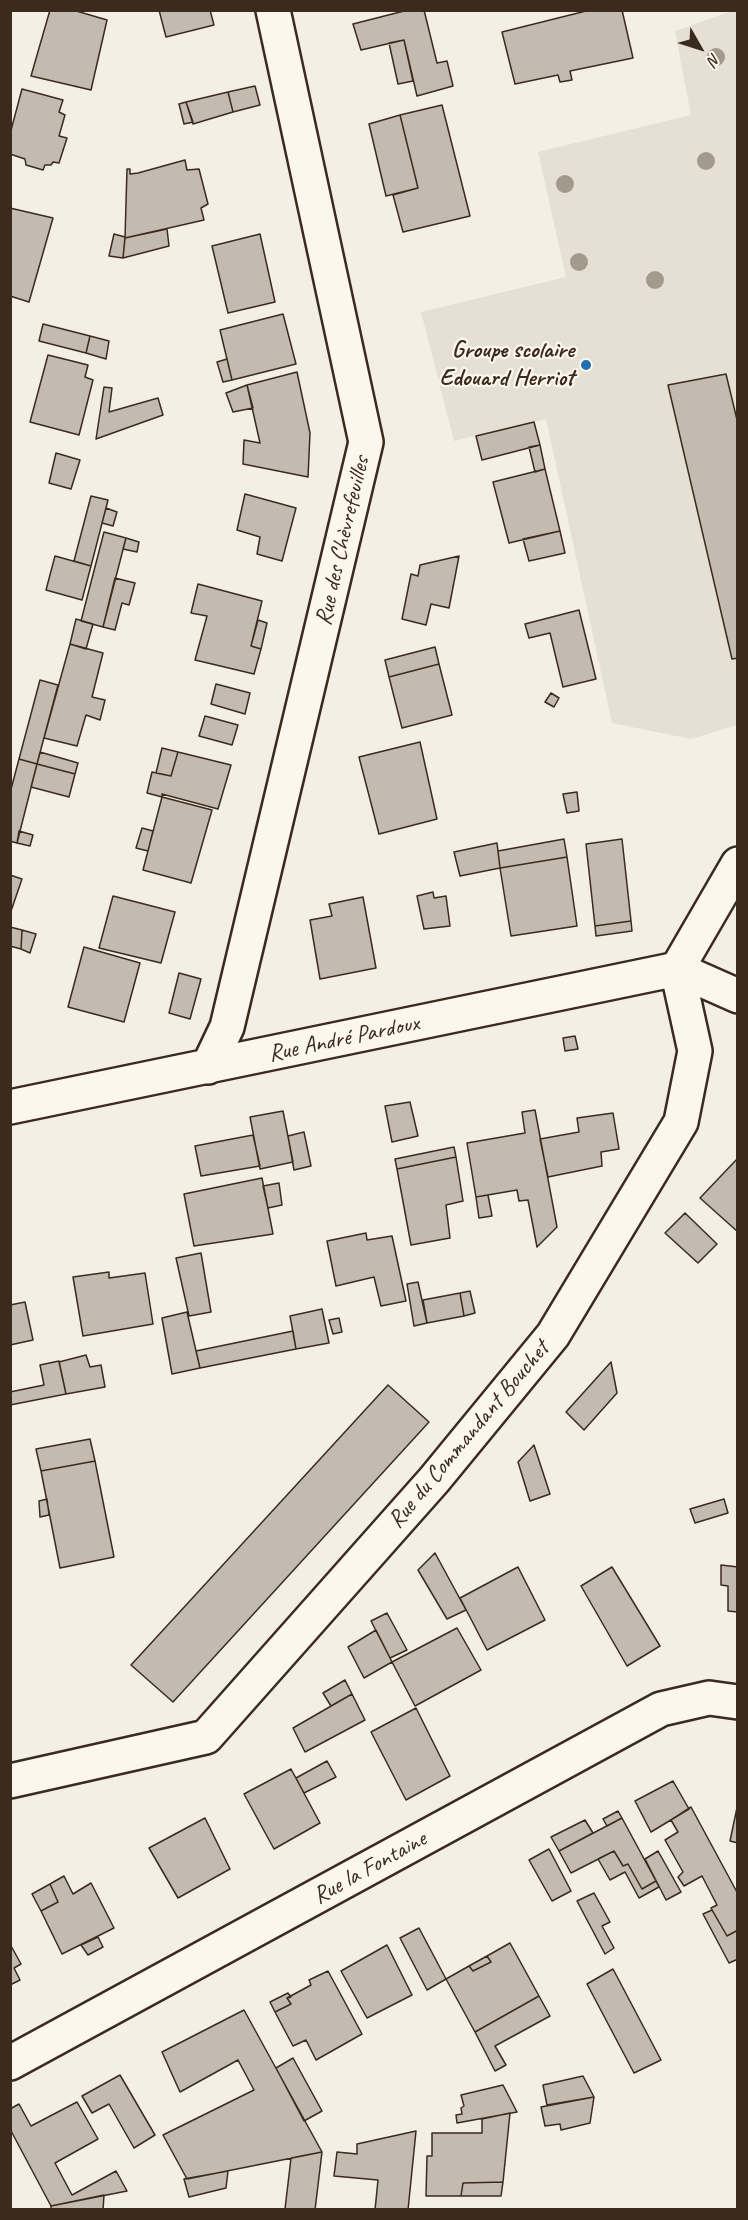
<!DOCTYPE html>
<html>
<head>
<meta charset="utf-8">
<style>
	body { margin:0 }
	#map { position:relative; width:748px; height:2220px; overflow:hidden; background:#f3efe4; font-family:Caveat,sans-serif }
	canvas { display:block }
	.frame { position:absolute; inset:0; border:12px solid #3b2a1e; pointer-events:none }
	.north { position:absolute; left:670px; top:18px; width:60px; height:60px; -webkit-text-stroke:4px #fbf7ec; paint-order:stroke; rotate:129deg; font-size:16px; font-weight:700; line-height:24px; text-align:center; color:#3b2a1e }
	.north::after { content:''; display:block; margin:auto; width:21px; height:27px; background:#3b2a1e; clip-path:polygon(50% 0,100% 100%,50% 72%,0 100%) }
</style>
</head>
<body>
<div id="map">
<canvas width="748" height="2220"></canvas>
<div class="frame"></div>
<div class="north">N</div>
</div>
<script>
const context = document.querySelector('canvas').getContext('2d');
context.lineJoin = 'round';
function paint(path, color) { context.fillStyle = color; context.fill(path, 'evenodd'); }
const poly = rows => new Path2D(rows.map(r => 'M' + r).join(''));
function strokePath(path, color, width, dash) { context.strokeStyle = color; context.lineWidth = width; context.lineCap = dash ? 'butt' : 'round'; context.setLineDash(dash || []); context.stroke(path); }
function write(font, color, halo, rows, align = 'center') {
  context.font = font + ' Caveat,sans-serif'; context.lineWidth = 4.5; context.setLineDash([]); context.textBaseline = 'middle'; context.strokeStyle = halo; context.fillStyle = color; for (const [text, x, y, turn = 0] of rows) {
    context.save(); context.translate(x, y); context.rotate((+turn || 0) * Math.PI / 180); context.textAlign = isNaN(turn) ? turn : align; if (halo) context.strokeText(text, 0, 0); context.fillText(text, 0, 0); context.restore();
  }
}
const built = poly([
	[732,11,737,11,737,725,691,739,612,723,546,419,454,441,421,312,566,277,538,152,691,115,675,31]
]);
const building = poly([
	[50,10,73,10,107,20,91,90,31,76,50,10],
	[159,10,210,10,214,25,166,37,159,10],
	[408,10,424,10,437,63,447,61,453,86,417,96,404,40,361,50,353,24,408,10],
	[590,10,622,10,633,58,570,71,572,80,560,82,558,75,515,84,502,32,590,10],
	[404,40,413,81,398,84,389,43,404,40],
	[255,86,260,105,233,112,228,92,255,86],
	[22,89,63,100,59,112,65,115,59,136,67,138,59,163,53,162,51,165,45,165,43,170,26,165,25,159,10,154,10,134,22,89],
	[228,92,233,112,193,124,186,102,228,92],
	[186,102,193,122,184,124,179,104,186,102],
	[442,105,470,216,403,232,393,195,418,188,400,115,442,105],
	[400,115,418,188,386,196,369,124,400,115],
	[185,160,187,170,199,169,208,204,201,208,204,220,125,238,127,169,130,169,130,174,138,173,185,160],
	[10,208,53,218,29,302,10,296,10,208],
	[167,229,169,246,123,258,125,238,167,229],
	[114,234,125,237,123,258,109,256,114,234],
	[260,234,275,302,228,313,212,246,260,234],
	[283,314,296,364,232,380,220,330,283,314],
	[43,324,90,336,86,353,39,341,43,324],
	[90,336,109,341,106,359,86,353,90,336],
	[48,355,88,365,85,377,93,380,79,435,30,422,48,355],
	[227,359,232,380,223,382,217,362,227,359],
	[297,372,310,433,308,477,243,464,244,440,260,443,247,385,297,372],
	[726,374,738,424,738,658,732,659,668,385,726,374],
	[247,385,253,408,233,412,226,393,247,385],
	[104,387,112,388,109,412,158,398,163,415,96,439,104,387],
	[534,422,540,445,482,460,476,436,534,422],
	[540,445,545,469,535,472,529,447,540,445],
	[56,453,80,460,71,489,49,483,56,453],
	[545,469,560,531,509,543,493,482,545,469],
	[245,494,296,508,282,561,257,554,260,537,237,530,245,494],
	[91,496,108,500,91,566,74,561,91,496],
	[106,508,117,512,113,526,102,523,106,508],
	[560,531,565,553,529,561,523,539,560,531],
	[104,532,126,538,103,627,81,621,104,532],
	[126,538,139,542,137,552,123,549,126,538],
	[55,556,91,566,82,600,46,590,55,556],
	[459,556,449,608,431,604,426,625,402,619,411,574,418,576,420,565,459,556],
	[115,578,135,583,129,605,122,603,115,630,103,627,115,578],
	[198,584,262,601,251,646,261,649,254,674,195,660,207,616,191,613,198,584],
	[579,610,596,679,563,687,550,633,529,638,525,624,579,610],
	[76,619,93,624,86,649,70,644,76,619],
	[258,620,267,623,261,649,251,646,258,620],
	[70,644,103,653,92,697,105,700,100,720,86,715,77,746,44,738,70,644],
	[435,647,439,664,389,677,385,660,435,647],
	[439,664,452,715,402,728,389,677,439,664],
	[40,680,58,685,37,764,19,759,40,680],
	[216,684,250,693,245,714,211,704,216,684],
	[551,693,559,698,554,707,545,702,551,693],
	[205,716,238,725,232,745,199,736,205,716],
	[420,742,437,819,379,834,359,757,420,742],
	[162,748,178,752,171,776,156,773,162,748],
	[40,752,78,763,75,774,37,764,40,752],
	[178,752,231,765,218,809,162,794,162,797,147,793,152,772,171,776,178,752],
	[19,759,37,764,17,843,10,841,10,793,19,759],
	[37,764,75,774,69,797,31,787,37,764],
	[577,792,579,811,567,813,563,794,577,792],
	[162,797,212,810,191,883,143,870,162,797],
	[142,828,153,831,148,851,136,848,142,828],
	[19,831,33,835,30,846,17,843,19,831],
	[564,839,567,857,500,868,498,851,564,839],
	[622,839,631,921,595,926,586,844,622,839],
	[497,843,500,868,460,876,454,852,497,843],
	[567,857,577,926,511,936,500,868,567,857],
	[10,875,22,879,10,914,10,875],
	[433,892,434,898,446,896,450,926,424,929,417,896,433,892],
	[113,896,175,912,161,963,99,948,113,896],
	[363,897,376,968,320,979,310,920,332,916,329,904,363,897],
	[631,921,632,931,596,936,595,926,631,921],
	[10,927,22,930,21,949,10,946,10,927],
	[22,930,36,934,30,953,21,949,22,930],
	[84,947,140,963,124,1022,68,1007,84,947],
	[179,973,201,979,190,1019,169,1013,179,973],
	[575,1036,578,1049,565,1051,563,1038,575,1036],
	[410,1102,418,1136,392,1142,385,1106,410,1102],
	[535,1110,557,1227,537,1247,528,1200,519,1201,517,1190,476,1197,467,1143,525,1133,522,1112,535,1110],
	[283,1111,293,1162,260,1169,250,1117,283,1111],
	[613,1113,619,1149,601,1152,602,1166,548,1177,540,1139,579,1132,577,1118,613,1113],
	[304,1132,311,1166,294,1170,288,1136,304,1132],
	[253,1135,260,1166,201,1176,195,1146,253,1135],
	[454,1147,456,1157,397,1169,395,1159,454,1147],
	[456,1157,463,1201,446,1205,450,1238,411,1245,397,1169,456,1157],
	[738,1158,738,1232,700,1198,738,1158],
	[262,1178,273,1234,194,1246,184,1194,262,1178],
	[279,1183,282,1205,268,1208,263,1186,279,1183],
	[488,1195,492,1216,479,1218,476,1197,488,1195],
	[685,1213,717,1244,698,1263,665,1233,685,1213],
	[366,1233,367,1240,392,1236,406,1301,381,1306,374,1277,336,1286,327,1241,366,1233],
	[201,1253,211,1312,189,1316,176,1258,201,1253],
	[109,1272,109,1278,145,1273,153,1324,83,1336,73,1277,109,1272],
	[418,1282,427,1323,414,1326,407,1284,418,1282],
	[470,1291,475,1313,464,1316,460,1293,470,1291],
	[460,1293,464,1316,427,1323,423,1300,460,1293],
	[25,1302,33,1340,10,1345,10,1305,25,1302],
	[322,1309,329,1343,296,1349,290,1316,322,1309],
	[187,1312,200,1368,172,1374,162,1318,187,1312],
	[339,1318,342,1332,333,1334,329,1320,339,1318],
	[293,1331,296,1349,200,1368,196,1351,293,1331],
	[86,1355,90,1367,101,1365,105,1387,66,1394,59,1362,86,1355],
	[59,1361,66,1394,10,1405,10,1392,44,1385,40,1365,59,1361],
	[611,1362,617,1393,584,1430,566,1412,611,1362],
	[388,1385,429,1422,173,1702,131,1665,388,1385],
	[90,1439,95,1461,41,1471,36,1449,90,1439],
	[534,1445,550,1494,530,1501,518,1462,534,1445],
	[95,1461,114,1557,60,1568,41,1471,95,1461],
	[47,1499,49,1515,40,1517,39,1501,47,1499],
	[724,1499,728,1513,695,1523,690,1509,724,1499],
	[435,1553,466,1610,447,1619,418,1570,435,1553],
	[721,1565,738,1567,738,1612,728,1611,728,1586,721,1585,721,1565],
	[518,1567,545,1620,487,1650,460,1598,518,1567],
	[612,1567,660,1646,627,1666,581,1586,612,1567],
	[387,1613,407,1650,390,1658,371,1621,387,1613],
	[457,1628,481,1670,415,1706,392,1662,457,1628],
	[376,1630,392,1662,364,1678,348,1647,376,1630],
	[345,1680,352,1694,331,1706,323,1693,345,1680],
	[352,1694,365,1720,305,1752,293,1728,352,1694],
	[416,1708,450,1776,406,1800,371,1732,416,1708],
	[327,1761,336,1777,304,1793,296,1778,327,1761],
	[291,1769,320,1823,274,1849,244,1794,291,1769],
	[673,1781,689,1809,651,1832,635,1801,673,1781],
	[738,1803,738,1843,730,1841,738,1803],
	[691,1807,738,1894,738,1930,727,1936,711,1908,717,1905,702,1876,684,1886,678,1877,683,1872,665,1840,678,1832,671,1820,691,1807],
	[618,1811,622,1818,607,1826,603,1819,618,1811],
	[205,1818,230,1869,178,1898,149,1848,205,1818],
	[622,1818,656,1881,642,1889,628,1864,623,1866,614,1851,571,1873,559,1851,622,1818],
	[585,1820,593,1833,559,1851,551,1837,585,1820],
	[549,1849,571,1891,552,1901,529,1860,549,1849],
	[614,1851,623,1866,628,1864,642,1889,656,1881,659,1887,639,1898,625,1872,610,1880,598,1859,614,1851],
	[658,1851,681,1892,666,1900,645,1859,658,1851],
	[64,1876,73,1894,91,1883,114,1928,62,1954,41,1911,58,1902,50,1884,64,1876],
	[50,1884,58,1902,41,1911,32,1894,50,1884],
	[594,1893,610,1922,602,1926,614,1948,605,1954,577,1901,594,1893],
	[712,1910,727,1936,738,1930,738,1959,729,1963,703,1914,712,1910],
	[419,1928,446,1979,427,1990,400,1938,419,1928],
	[98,1937,103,1947,88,1955,81,1945,98,1937],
	[510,1943,539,1996,475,2032,446,1979,469,1966,473,1971,491,1962,487,1956,510,1943],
	[10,1944,21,1964,14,1968,20,1980,10,1985,10,1944],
	[387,1945,412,1995,367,2018,341,1971,387,1945],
	[487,1956,491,1962,473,1971,469,1966,487,1956],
	[613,1969,661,2060,634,2073,587,1984,613,1969],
	[328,1971,362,2034,316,2060,306,2040,293,2046,275,2012,291,2004,287,1998,311,1985,309,1980,328,1971],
	[288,1993,291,1997,287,1998,291,2004,275,2012,270,2002,288,1993],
	[539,1996,550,2016,495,2046,506,2065,495,2071,475,2032,539,1996],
	[244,2010,322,2152,187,2179,163,2135,254,2090,238,2060,180,2092,162,2052,244,2010],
	[293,2058,322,2111,304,2121,276,2068,293,2058],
	[120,2075,155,2135,134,2148,109,2104,92,2113,82,2096,120,2075],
	[583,2076,594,2097,547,2105,543,2085,583,2076],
	[503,2085,517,2112,457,2123,456,2115,462,2114,461,2108,464,2106,461,2095,503,2085],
	[594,2097,590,2123,561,2130,560,2124,545,2126,541,2107,594,2097],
	[77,2102,98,2139,55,2163,72,2195,116,2171,127,2191,51,2206,10,2129,10,2109,19,2104,31,2126,77,2102],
	[510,2113,503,2182,463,2183,461,2196,426,2196,427,2156,432,2156,432,2133,482,2133,482,2119,510,2113],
	[416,2131,408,2210,375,2210,378,2180,334,2176,337,2152,357,2154,357,2144,416,2131],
	[322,2152,315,2210,285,2209,291,2158,322,2152],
	[228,2171,226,2188,189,2197,184,2179,228,2171],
	[503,2182,501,2196,461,2196,463,2183,503,2182],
	[104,2195,103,2210,51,2210,51,2206,104,2195]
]);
const minor = poly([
	[677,969,738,864],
	[677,969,738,996],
	[208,1067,227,1027,366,442,273,10],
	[10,1107,677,969],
	[10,1781,206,1737,434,1480,553,1335,681,1122,695,1051,677,969],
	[10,2063,661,1709,709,1698,738,1702]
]);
const trees = [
	[716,57],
	[706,161],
	[565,184],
	[579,262],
	[655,280]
];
const markers = [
	[586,365,6,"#1f6fb2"]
];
const poiNames = [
	["Groupe scolaire",574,351],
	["Edouard Herriot",574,379]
];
const streetNames = [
	["Rue des Chèvrefeuilles",343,541,-77],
	["Rue André Pardoux",344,1039,-12],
	["Rue du Commandant Bouchet",469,1435,-50],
	["Rue la Fontaine",370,1868,-29]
];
paint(built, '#e5dfd4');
paint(building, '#c3bbb0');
strokePath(building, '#3b2a1e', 1.5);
strokePath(minor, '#3b2a1e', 38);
strokePath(minor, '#fbf7ec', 33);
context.fillStyle = '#a39a8e';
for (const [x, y] of trees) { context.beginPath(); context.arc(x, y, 9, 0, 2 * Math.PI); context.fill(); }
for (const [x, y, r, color] of markers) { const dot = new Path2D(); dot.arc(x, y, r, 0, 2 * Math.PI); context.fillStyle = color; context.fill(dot); strokePath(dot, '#fbf7ec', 2); }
write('bold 24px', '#3b2a1e', '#fbf7ec', poiNames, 'right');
write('24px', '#3b2a1e', '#fbf7ec', streetNames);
</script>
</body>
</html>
